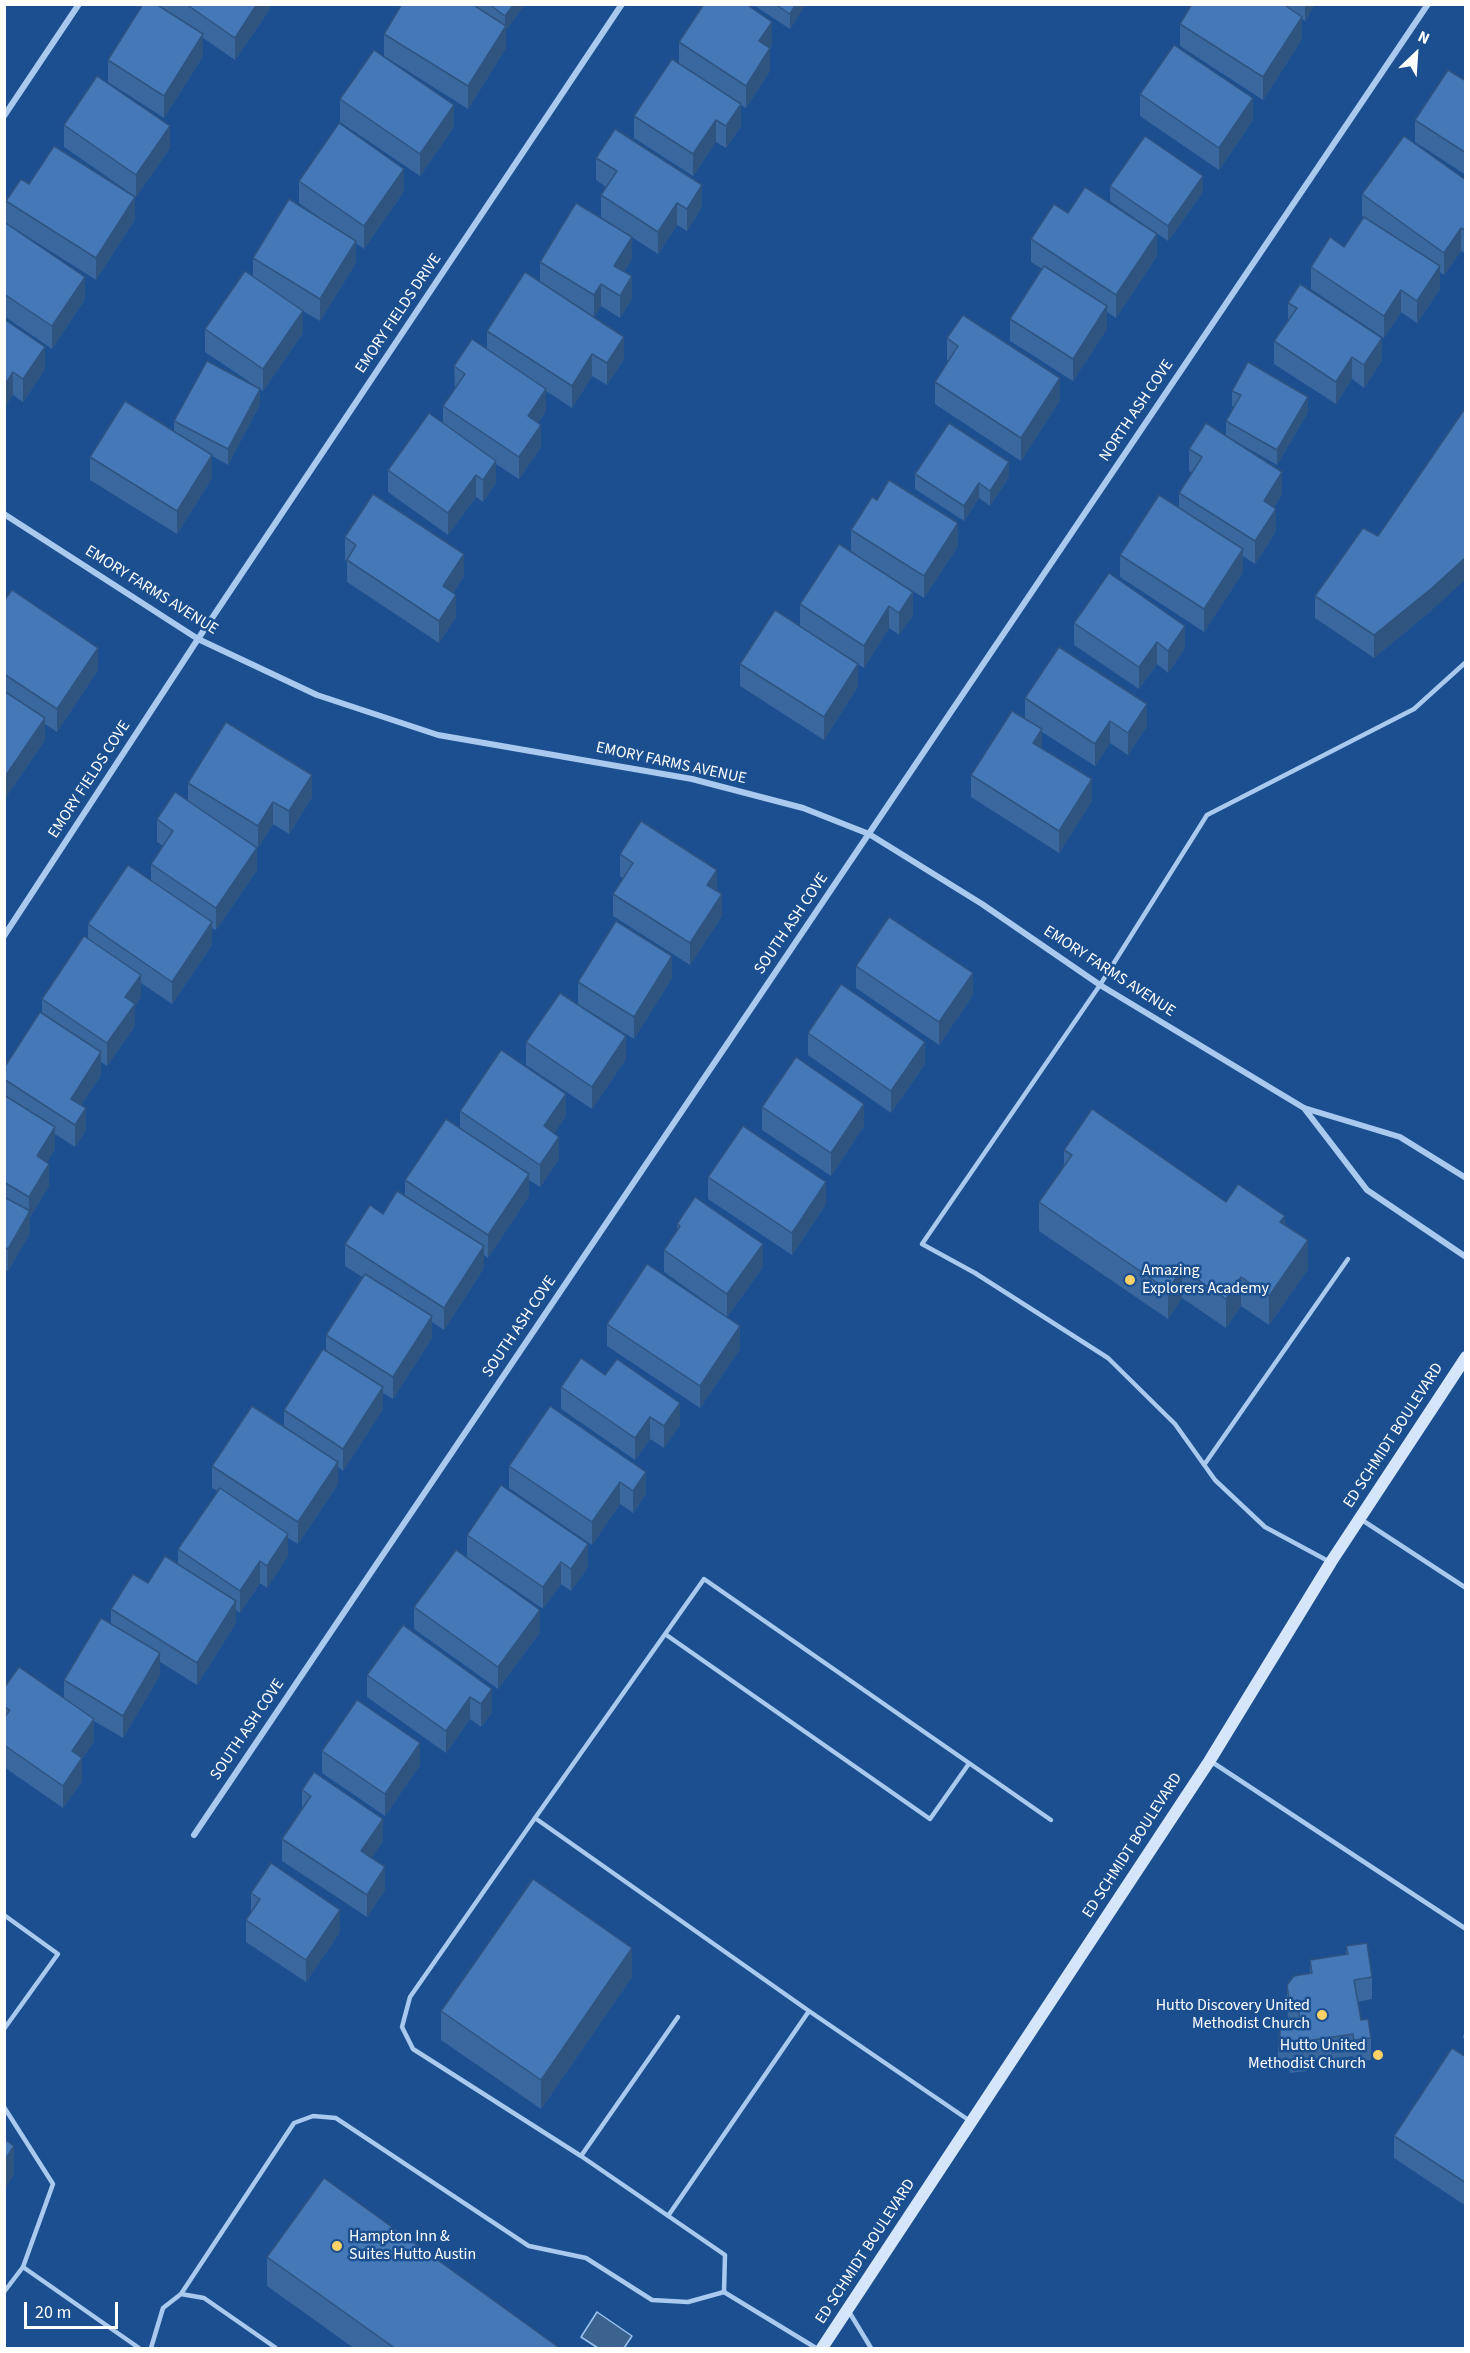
<!DOCTYPE html>
<html>
<head>
<meta charset="utf-8">
<style>
	body { margin:0 }
	#map { position:relative; width:1470px; height:2353px; overflow:hidden; background:#1b4f8f; font-family:"Source Sans 3",sans-serif }
	canvas { display:block }
	.frame { position:absolute; inset:0; border:6px solid #fff; pointer-events:none }
	.north { position:absolute; left:1386px; top:24px; width:60px; height:60px; -webkit-text-stroke:4px #1b4f8f; paint-order:stroke; rotate:25deg; font-size:16px; font-weight:700; line-height:24px; text-align:center; color:#fff }
	.north::after { content:''; display:block; margin:auto; width:21px; height:27px; background:#fff; clip-path:polygon(50% 0,100% 100%,50% 72%,0 100%) }
	.scale { position:absolute; left:24px; top:2302px; width:94px; height:27px; box-sizing:border-box; border:3px solid #fff; border-top:0; padding-left:8px; font-size:18px; line-height:21px; white-space:nowrap; color:#fff; -webkit-text-stroke:4px #1b4f8f; paint-order:stroke }
</style>
</head>
<body>
<div id="map">
<canvas width="1470" height="2353"></canvas>
<div class="frame"></div>
<div class="north">N</div>
<div class="scale">20 m</div>
</div>
<script>
const context = document.querySelector('canvas').getContext('2d');
context.lineJoin = 'round';
function paint(path, color) { context.fillStyle = color; context.fill(path, 'evenodd'); }
const poly = rows => new Path2D(rows.map(r => 'M' + r).join(''));
function strokePath(path, color, width, dash) { context.strokeStyle = color; context.lineWidth = width; context.lineCap = dash ? 'butt' : 'round'; context.setLineDash(dash || []); context.stroke(path); }
function write(font, color, halo, rows, align = 'center') {
  context.font = font + ' "Source Sans 3",sans-serif'; context.lineWidth = 5; context.setLineDash([]); context.textBaseline = 'middle'; context.strokeStyle = halo; context.fillStyle = color; for (const [text, x, y, turn = 0] of rows) {
    context.save(); context.translate(x, y); context.rotate((+turn || 0) * Math.PI / 180); context.textAlign = isNaN(turn) ? turn : align; if (halo) context.strokeText(text, 0, 0); context.fillText(text, 0, 0); context.restore();
  }
}
const water = poly([
	[597,2312,632,2336,624,2348,598,2348,581,2337,597,2312]
]);
const lane = poly([
	[1204,1465,1348,1259],
	[1362,1520,1466,1588],
	[1330,1562,1265,1527,1215,1480,1175,1424,1108,1358,975,1273,922,1244,1100,985,1207,815,1414,709,1466,662],
	[665,1634,930,1819,968,1765],
	[1212,1762,1466,1929],
	[535,1818,410,1997,402,2027,413,2049,581,2156,725,2255,724,2292],
	[4,1915,58,1954,4,2029],
	[809,2011,535,1818,704,1579,1051,1820],
	[1466,2035,1466,2038],
	[4,2107,53,2184,23,2267],
	[581,2156,678,2017],
	[668,2216,809,2011,970,2121],
	[4,2292,23,2267,139,2348],
	[181,2294,294,2123,313,2116,336,2118,529,2246,586,2258,652,2300,688,2302,724,2292,816,2348],
	[848,2310,871,2348],
	[151,2348,163,2308,181,2294,204,2298,276,2348]
]);
const street = poly([
	[4,116,79,4],
	[4,514,198,639,317,695,438,735,692,779,803,808,869,834,982,904,1100,985,1304,1108,1400,1137,1466,1178],
	[4,936,198,639,622,4],
	[1304,1108,1367,1190,1466,1257],
	[194,1835,1428,4]
]);
const secondary = poly([
	[822,2348,1210,1760,1331,1562,1466,1357]
]);
const wall = poly([
	[143,4,270,4,270,9,235,60,203,38,203,56,164,118,108,82,108,60],
	[401,4,525,4,506,30,506,48,468,109,384,56,384,34,402,5],
	[752,4,806,4,790,29],
	[1192,4,1315,4,1305,21,1302,19,1302,39,1263,100,1180,46,1180,24],
	[679,42,772,44,770,48,770,71,746,108,741,105,741,126,726,148,716,142,693,176,634,138,634,116,679,63],
	[1466,81,1466,175,1415,142,1415,120],
	[1140,94,1253,120,1219,170,1140,116],
	[340,99,454,127,420,176,340,122],
	[64,125,170,148,136,197,64,147],
	[596,158,702,207,687,231,677,225,658,254,601,217,601,195,606,187,596,180],
	[1466,180,1466,254,1461,251,1444,275,1440,272,1440,289,1417,323,1401,312,1384,338,1311,289,1311,267,1344,247,1364,217,1362,216,1362,194],
	[299,181,404,191,364,249,356,243,356,263,320,321,303,311,303,333,263,391,205,352,205,329,253,276,253,258,327,223,299,203],
	[29,184,135,219,96,280,6,223,6,201],
	[1110,186,1203,192,1168,241,1110,201],
	[1068,213,1157,256,1116,318,1107,312,1107,329,1073,381,1010,341,1010,319,1042,269,1031,262,1031,239],
	[4,222,85,299,52,349,4,316],
	[632,259,624,272,632,299,620,318,601,306,594,317,624,359,607,385,592,376,572,408,546,391,546,411,538,423,541,447,519,479,496,464,496,483,483,502,476,497,448,535,388,492,388,470,443,423,443,406,455,389,454,366,487,349,487,331,540,281,540,262],
	[1288,303,1382,360,1364,388,1352,379,1336,404,1274,364,1274,341,1288,320],
	[4,319,45,369,23,402,13,395,4,408],
	[947,338,1060,400,1021,461,935,404,935,382,948,361,947,360],
	[1232,391,1308,412,1277,465,1230,438,1282,494,1274,507,1276,531,1255,564,1243,556,1243,572,1204,632,1120,577,1120,555,1179,508,1179,493,1192,473,1189,471,1189,449,1226,436,1226,421,1234,407,1232,406],
	[260,404,228,465,212,456,212,478,177,534,90,480,90,457,174,432,174,421],
	[915,474,1009,477,990,506,979,498,964,521,915,489],
	[851,530,958,546,924,598,868,563,913,615,899,635,889,628,864,668,858,664,858,686,824,740,740,686,740,664,800,626,800,604,851,552],
	[345,537,464,576,453,593,456,617,439,643,347,582,347,561,345,560],
	[1315,596,1432,610,1374,658,1315,618],
	[4,601,98,670,57,732,45,724,45,740,4,800],
	[1074,623,1185,648,1168,673,1157,664,1139,689,1074,645],
	[1025,698,1147,726,1128,755,1110,743,1095,766,1042,732,1042,748,1092,801,1059,853,971,797,971,775,1025,719],
	[188,783,312,797,289,834,273,824,258,848,247,841,257,870,216,930,212,928,212,945,172,1004,141,983,141,997,135,1006,135,1026,107,1066,101,1062,101,1075,81,1105,86,1130,75,1147,55,1134,55,1149,47,1162,49,1186,30,1217,30,1233,8,1271,4,1269,4,1068,42,1013,42,999,88,938,88,924,151,881,151,864,163,846,157,842,157,819,188,801],
	[620,854,717,891,722,916,690,965,613,916,613,894,623,879,620,876],
	[856,966,973,995,939,1045,856,988],
	[672,978,634,1039,578,1004,578,982],
	[808,1033,925,1064,891,1113,808,1055],
	[526,1042,626,1059,592,1109,526,1065],
	[762,1107,864,1126,831,1176,762,1130],
	[460,1111,566,1116,554,1133,559,1159,540,1187,529,1180,529,1196,488,1258,484,1255,484,1268,444,1330,432,1322,432,1338,393,1399,383,1393,383,1409,343,1471,338,1467,338,1484,298,1544,288,1538,288,1556,267,1588,260,1583,240,1613,236,1610,236,1623,197,1685,160,1662,160,1675,123,1738,94,1721,94,1741,82,1759,82,1781,63,1808,4,1767,4,1688,64,1698,64,1680,111,1624,111,1609,148,1583,178,1565,178,1549,218,1491,212,1488,212,1466,284,1426,284,1410,326,1351,326,1335,362,1277,345,1266,345,1244,405,1196,405,1180,460,1129],
	[1064,1150,1226,1202,1285,1224,1308,1269,1269,1325,1241,1306,1226,1328,1182,1298,1168,1319,1039,1231,1039,1202,1064,1166],
	[708,1177,826,1204,792,1255,708,1199],
	[677,1224,763,1267,727,1317,664,1272,664,1250,677,1232],
	[607,1324,740,1349,700,1408,607,1346],
	[561,1387,680,1425,664,1448,650,1439,635,1460,561,1409],
	[509,1466,646,1472,646,1494,633,1513,620,1504,592,1545,509,1488],
	[467,1535,588,1567,571,1591,561,1584,543,1609,467,1557],
	[414,1607,540,1632,498,1689,414,1629],
	[367,1675,492,1689,492,1712,481,1727,470,1719,446,1753,367,1697],
	[322,1751,420,1765,385,1816,322,1773],
	[302,1790,383,1841,371,1858,385,1890,367,1917,282,1861,282,1839,302,1810],
	[251,1893,340,1932,306,1982,246,1942,246,1920,251,1913],
	[1346,1946,1372,1977,1372,1999,1358,2002,1361,2020,1371,2038,1371,2060,1354,2062,1353,2056,1307,2063,1307,2071,1290,2073,1289,2067,1279,2069,1278,2060,1278,2038,1280,2036,1280,2030,1297,2028,1289,2022,1287,2008,1287,1985,1310,1974,1310,1960,1346,1954],
	[632,1977,541,2109,441,2040,441,2011],
	[1466,2057,1466,2206,1394,2158,1394,2136],
	[267,2257,561,2349,355,2349,267,2286]
]);
const shadedWall = poly([
	[257,4,270,4,270,9,235,60,235,38],
	[514,4,525,4,506,30,506,48,468,109,468,86,505,27,505,16],
	[796,4,806,4,790,29,790,14],
	[1305,4,1315,4,1305,21],
	[1302,17,1302,39,1263,100,1263,77],
	[772,22,772,44,759,63,759,41],
	[203,34,203,56,164,118,164,96],
	[770,48,770,71,746,108,746,86],
	[1253,98,1253,120,1219,170,1219,148],
	[741,104,741,126,726,148,726,126],
	[454,105,454,127,420,176,420,154],
	[716,120,716,142,693,176,693,154],
	[170,126,170,148,136,197,136,175],
	[404,169,404,191,364,249,364,226],
	[1203,176,1203,192,1168,241,1168,226],
	[702,185,702,207,687,231,687,209],
	[135,197,135,219,96,280,96,258],
	[677,203,677,225,658,254,658,232],
	[1461,228,1461,251,1444,275,1444,253],
	[1157,234,1157,256,1116,318,1116,295],
	[632,237,632,259,614,288,614,266],
	[356,241,356,263,320,321,320,299],
	[1440,266,1440,289,1417,323,1417,301],
	[632,276,632,299,620,318,620,296],
	[85,277,85,299,52,349,52,326],
	[601,284,601,306,594,318,594,295],
	[1401,290,1401,312,1384,338,1384,316],
	[1107,306,1107,329,1073,381,1073,359],
	[303,311,303,333,263,391,263,369],
	[624,337,624,359,607,385,607,363],
	[1382,338,1382,360,1364,388,1364,365],
	[45,347,45,369,23,402,23,379],
	[592,354,592,376,572,408,572,386],
	[1352,357,1352,379,1336,404,1336,382],
	[13,372,13,395,4,408,4,386],
	[1060,378,1060,400,1021,461,1021,438],
	[260,389,260,404,228,465,228,449],
	[546,389,546,411,528,438,528,416],
	[1308,397,1308,412,1277,465,1277,450],
	[541,425,541,447,519,479,519,457],
	[212,455,212,478,177,534,177,511],
	[496,461,496,483,483,502,483,480],
	[1009,462,1009,477,990,506,990,491],
	[1282,472,1282,494,1264,523,1264,501],
	[476,475,476,497,448,535,448,513],
	[979,483,979,498,964,521,964,506],
	[1276,509,1276,531,1255,564,1255,541],
	[958,523,958,546,924,598,924,576],
	[1243,549,1243,572,1204,632,1204,609],
	[464,554,464,576,443,608,443,586],
	[1466,557,1466,579,1432,610,1374,658,1374,635],
	[913,592,913,615,899,635,899,613],
	[456,595,456,617,439,643,439,621],
	[889,606,889,628,864,668,864,646],
	[1185,626,1185,648,1168,673,1168,651],
	[1157,642,1157,664,1139,689,1139,667],
	[98,648,98,670,57,732,57,709],
	[858,664,858,686,824,740,824,717],
	[1147,704,1147,726,1128,755,1128,733],
	[45,718,45,740,4,800,4,778],
	[1110,721,1110,743,1095,766,1095,744],
	[1042,729,1042,752,1033,743],
	[312,775,312,797,289,834,289,811],
	[1092,779,1092,801,1059,853,1059,831],
	[273,802,273,824,258,848,258,826],
	[257,848,257,870,216,930,216,908],
	[717,870,717,892,707,885],
	[722,894,722,916,690,965,690,943],
	[212,922,212,945,172,1004,172,982],
	[672,956,672,978,634,1039,634,1017],
	[973,973,973,995,939,1045,939,1022],
	[141,975,141,997,135,1006,135,1026,107,1066,107,1043,125,997],
	[626,1036,626,1059,592,1109,592,1087],
	[925,1042,925,1064,891,1113,891,1091],
	[101,1052,101,1075,71,1121,71,1099],
	[566,1094,566,1116,544,1149,544,1126],
	[864,1104,864,1126,831,1176,831,1153],
	[86,1108,86,1130,75,1147,75,1125],
	[55,1127,55,1149,37,1179,37,1156],
	[559,1137,559,1159,540,1187,540,1165],
	[49,1164,49,1186,30,1217,30,1233,8,1271,8,1249,29,1213,29,1197],
	[529,1174,529,1196,488,1258,488,1235],
	[826,1182,826,1204,792,1255,792,1233],
	[1285,1216,1285,1245,1280,1222],
	[1308,1240,1308,1269,1269,1325,1269,1296],
	[763,1244,763,1267,727,1317,727,1294],
	[484,1246,484,1268,444,1330,444,1308],
	[1182,1269,1182,1298,1168,1319,1168,1290],
	[1241,1277,1241,1306,1226,1328,1226,1299],
	[432,1316,432,1338,393,1399,393,1377],
	[740,1326,740,1349,700,1408,700,1386],
	[383,1387,383,1409,343,1471,343,1449],
	[680,1403,680,1425,664,1448,664,1426],
	[650,1417,650,1439,635,1460,635,1438],
	[338,1462,338,1484,298,1544,298,1522],
	[646,1472,646,1494,633,1513,633,1491],
	[620,1482,620,1504,592,1545,592,1522],
	[288,1534,288,1556,267,1588,267,1566],
	[588,1544,588,1567,571,1591,571,1569],
	[260,1561,260,1583,240,1613,240,1591],
	[561,1562,561,1584,543,1609,543,1587],
	[236,1601,236,1623,197,1685,197,1663],
	[540,1610,540,1632,498,1689,498,1667],
	[160,1653,160,1675,123,1738,123,1716],
	[492,1689,492,1712,481,1727,481,1704],
	[470,1697,470,1719,446,1753,446,1731],
	[94,1719,94,1741,82,1759,82,1781,63,1808,63,1786,72,1751],
	[420,1743,420,1765,385,1816,385,1794],
	[383,1819,383,1841,361,1874,361,1851],
	[385,1867,385,1890,367,1917,367,1895],
	[340,1910,340,1932,306,1982,306,1960],
	[632,1948,632,1977,541,2109,541,2080],
	[14,2146,14,2175,4,2190,4,2161]
]);
const building = poly([
	[143,4,156,4,203,34,164,96,108,60,143,4],
	[186,4,257,4,235,38,186,4],
	[402,4,472,4,506,26,468,86,384,34,402,4],
	[489,4,514,4,505,16,489,4],
	[704,4,746,4,772,22,759,41,770,48,746,86,679,42,704,4],
	[775,4,796,4,790,14,775,4],
	[1192,4,1283,4,1302,17,1263,77,1180,24,1192,4],
	[1174,45,1253,98,1219,148,1140,94,1174,45],
	[374,50,454,105,420,154,340,99,374,50],
	[672,59,741,104,726,126,716,120,693,154,634,116,672,59],
	[1448,70,1466,81,1466,153,1415,120,1448,70],
	[97,76,170,126,136,175,64,125,97,76],
	[339,123,404,169,364,226,299,181,339,123],
	[615,129,702,185,687,209,677,203,658,232,601,195,617,171,596,158,615,129],
	[1145,136,1203,176,1168,226,1110,186,1145,136],
	[1404,136,1466,180,1466,231,1461,228,1444,253,1362,194,1404,136],
	[54,146,135,197,96,258,6,201,21,179,29,184,54,146],
	[1085,187,1157,234,1116,295,1031,239,1054,204,1068,213,1085,187],
	[289,199,356,241,320,299,253,258,289,199],
	[576,203,632,237,614,266,632,276,620,296,601,284,594,295,540,262,576,203],
	[1364,217,1440,266,1417,301,1401,290,1384,316,1311,267,1330,237,1344,247,1364,217],
	[4,222,85,277,52,326,4,294,4,222],
	[1044,266,1107,306,1073,359,1010,319,1044,266],
	[245,271,303,311,263,369,205,329,245,271],
	[525,272,624,337,607,363,592,354,572,386,487,331,525,272],
	[1300,284,1382,338,1364,365,1352,357,1336,382,1274,341,1297,308,1288,303,1300,284],
	[963,315,1060,378,1021,438,935,382,958,346,947,338,963,315],
	[4,319,45,347,23,379,13,372,4,386,4,319],
	[472,339,546,389,528,416,541,425,519,457,443,406,465,374,454,366,472,339],
	[207,361,260,389,228,449,174,421,207,361],
	[1248,362,1308,397,1277,450,1226,421,1241,395,1232,391,1248,362],
	[125,401,212,455,177,511,90,457,125,401],
	[1466,407,1466,557,1432,588,1374,635,1315,596,1363,528,1378,536,1466,407],
	[429,413,496,461,483,480,476,475,448,513,388,470,429,413],
	[949,423,1009,462,990,491,979,483,964,506,915,474,949,423],
	[1206,423,1282,472,1264,501,1276,509,1255,541,1179,493,1202,457,1189,449,1206,423],
	[889,480,958,523,924,576,851,530,872,497,877,500,889,480],
	[373,494,464,554,443,586,456,595,439,621,347,560,356,545,345,537,373,494],
	[1159,495,1243,549,1204,609,1120,555,1159,495],
	[839,544,913,592,899,613,889,606,864,646,800,604,839,544],
	[1109,573,1185,626,1168,651,1157,642,1139,667,1074,623,1109,573],
	[12,590,98,648,57,709,4,674,4,601,12,590],
	[775,610,858,664,824,717,740,664,775,610],
	[1059,647,1147,704,1128,733,1110,721,1095,744,1025,698,1059,647],
	[4,691,45,718,4,778,4,691],
	[1012,711,1042,729,1033,743,1092,779,1059,831,971,775,1012,711],
	[226,722,312,775,289,811,273,802,258,826,188,783,226,722],
	[175,792,257,848,216,908,151,864,173,831,157,819,175,792],
	[641,821,717,870,707,885,722,894,690,943,613,894,633,863,620,854,641,821],
	[128,865,212,922,172,982,88,924,128,865],
	[889,917,973,973,939,1022,856,966,889,917],
	[616,921,672,956,634,1017,578,982,616,921],
	[84,936,141,975,125,997,135,1004,107,1043,42,999,84,936],
	[841,984,925,1042,891,1091,808,1033,841,984],
	[560,993,626,1036,592,1087,526,1042,560,993],
	[40,1012,101,1052,71,1099,86,1108,75,1125,4,1079,4,1068,40,1012],
	[501,1050,566,1094,544,1126,559,1137,540,1165,460,1111,501,1050],
	[796,1057,864,1104,831,1153,762,1107,796,1057],
	[4,1095,55,1127,37,1156,49,1164,29,1197,4,1182,4,1095],
	[1092,1109,1226,1202,1238,1184,1285,1216,1280,1222,1308,1240,1269,1296,1241,1277,1226,1299,1182,1269,1168,1290,1039,1202,1072,1155,1064,1150,1092,1109],
	[446,1119,529,1174,488,1235,405,1180,446,1119],
	[743,1126,826,1182,792,1233,708,1177,743,1126],
	[397,1191,484,1246,444,1308,345,1244,370,1205,383,1214,397,1191],
	[4,1197,30,1211,8,1249,4,1247,4,1197],
	[695,1197,763,1244,727,1294,664,1250,680,1226,677,1224,695,1197],
	[647,1264,740,1326,700,1386,607,1324,647,1264],
	[365,1274,432,1316,393,1377,326,1335,365,1274],
	[323,1349,383,1387,343,1449,284,1410,323,1349],
	[581,1358,605,1375,617,1359,680,1403,664,1426,650,1417,635,1438,561,1387,581,1358],
	[252,1406,338,1462,298,1522,212,1466,252,1406],
	[550,1406,646,1472,633,1491,620,1482,592,1522,509,1466,550,1406],
	[501,1485,588,1544,571,1569,561,1562,543,1587,467,1535,501,1485],
	[220,1488,288,1534,267,1566,260,1561,240,1591,178,1549,220,1488],
	[456,1550,540,1610,498,1667,414,1607,456,1550],
	[165,1556,236,1601,197,1663,111,1609,133,1574,148,1583,165,1556],
	[101,1618,160,1653,123,1716,64,1680,101,1618],
	[403,1625,492,1689,481,1704,470,1697,446,1731,367,1675,403,1625],
	[19,1667,94,1719,72,1751,82,1758,63,1786,4,1745,4,1718,10,1710,4,1707,4,1688,19,1667],
	[357,1700,420,1743,385,1794,322,1751,357,1700],
	[314,1772,383,1819,361,1851,385,1867,367,1895,282,1839,311,1796,302,1790,314,1772],
	[271,1863,340,1910,306,1960,246,1920,260,1899,251,1893,271,1863],
	[533,1879,632,1948,541,2080,441,2011,533,1879],
	[1367,1943,1372,1977,1354,1980,1361,2020,1368,2019,1371,2038,1354,2040,1353,2034,1306,2041,1307,2049,1290,2051,1289,2045,1279,2046,1278,2038,1280,2036,1280,2030,1301,2027,1298,2007,1289,1999,1287,1985,1294,1976,1312,1973,1310,1960,1348,1954,1346,1946,1367,1943],
	[1452,2048,1466,2057,1466,2183,1394,2136,1452,2048],
	[4,2139,14,2146,4,2161,4,2139],
	[324,2178,561,2349,396,2349,267,2257,324,2178]
]);
const markers = [
	[1130,1280,6,"#ffd166"],
	[1322,2015,6,"#ffd166"],
	[1378,2055,6,"#ffd166"],
	[337,2246,6,"#ffd166"]
];
const streetNames = [
	["EMORY FIELDS DRIVE",399,314,-56],
	["NORTH ASH COVE",1137,411,-56],
	["EMORY FARMS AVENUE",151,591,32],
	["EMORY FARMS AVENUE",671,764,12],
	["EMORY FIELDS COVE",90,780,-57],
	["SOUTH ASH COVE",792,924,-56],
	["EMORY FARMS AVENUE",1109,972,33],
	["SOUTH ASH COVE",520,1327,-56],
	["ED SCHMIDT BOULEVARD",1394,1436,-57],
	["SOUTH ASH COVE",248,1730,-56],
	["ED SCHMIDT BOULEVARD",1133,1846,-57],
	["ED SCHMIDT BOULEVARD",866,2252,-57]
];
const poiNames = [
	["Amazing",1142,1271],
	["Explorers Academy",1142,1289],
	["Hutto Discovery United",1310,2006,"right"],
	["Methodist Church",1310,2024,"right"],
	["Hutto United",1366,2046,"right"],
	["Methodist Church",1366,2064,"right"],
	["Hampton Inn &",349,2237],
	["Suites Hutto Austin",349,2255]
];
paint(water, '#3c6290');
strokePath(water, '#9cc4f0', 1.5);
strokePath(lane, '#a9c9ee', 4.5);
strokePath(street, '#a9c9ee', 6);
strokePath(secondary, '#d6e6fa', 12);
paint(wall, '#3a679d');
paint(shadedWall, '#305480');
paint(building, '#4478b7');
strokePath(building, '#305480', 1.5);
for (const [x, y, r, color] of markers) { const dot = new Path2D(); dot.arc(x, y, r, 0, 2 * Math.PI); context.fillStyle = color; context.fill(dot); strokePath(dot, '#1b4f8f', 2); }
write('16px', '#fff', '#1b4f8f', streetNames);
write('16px', '#fff', '#1b4f8f', poiNames, 'left');
</script>
</body>
</html>
